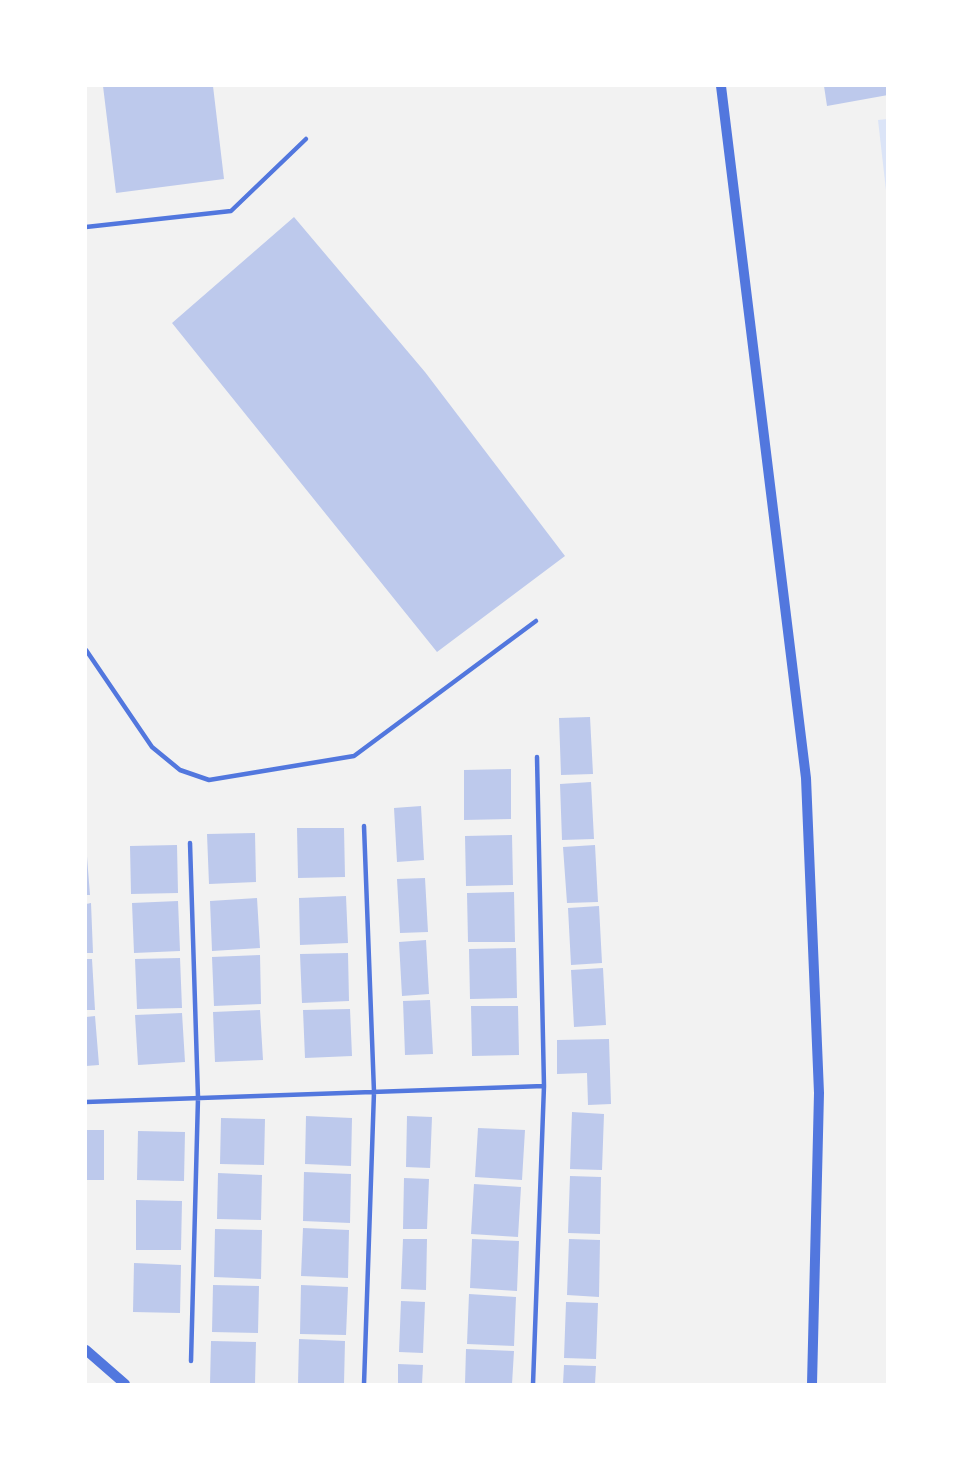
<!DOCTYPE html>
<html>
<head>
<meta charset="utf-8">
<style>
	body { margin:0 }
	#map { position:relative; width:973px; height:1470px; overflow:hidden; background:#f2f2f2; font-family:"Noto Sans",sans-serif }
	canvas { display:block }
	.frame { position:absolute; inset:0; border:87px solid #fff; pointer-events:none }
</style>
</head>
<body>
<div id="map">
<canvas width="973" height="1470"></canvas>
<div class="frame"></div>
</div>
<script>
const context = document.querySelector('canvas').getContext('2d');
context.lineJoin = 'round';
function paint(path, color) { context.fillStyle = color; context.fill(path, 'evenodd'); }
const poly = rows => new Path2D(rows.map(r => 'M' + r).join(''));
function strokePath(path, color, width, dash) { context.strokeStyle = color; context.lineWidth = width; context.lineCap = dash ? 'butt' : 'round'; context.setLineDash(dash || []); context.stroke(path); }
const green = poly([
	[887,119,888,119,887,199,878,120]
]);
const building = poly([
	[103,86,213,86,224,179,116,193],
	[824,86,888,86,888,95,827,106],
	[294,217,425,372,565,556,437,652,172,323],
	[590,717,593,774,561,775,559,718],
	[511,769,511,819,464,820,464,770],
	[591,782,594,839,562,840,560,784],
	[421,806,424,860,397,862,394,808],
	[297,828,344,828,345,877,298,878],
	[255,833,256,882,209,884,207,834],
	[512,835,513,885,466,886,465,836],
	[86,844,90,895,86,895],
	[177,845,178,893,131,894,130,846],
	[595,845,598,902,567,903,563,847],
	[425,878,428,932,400,933,397,879],
	[514,892,515,942,468,942,467,893],
	[346,896,348,943,300,945,299,898],
	[257,898,260,948,212,951,210,901],
	[178,901,180,951,134,953,132,903],
	[91,903,93,953,86,953,86,904],
	[599,906,602,963,571,965,568,908],
	[426,940,429,994,402,996,399,942],
	[516,948,517,998,470,999,469,949],
	[348,953,349,1001,302,1003,300,954],
	[260,955,261,1004,214,1006,212,957],
	[180,958,182,1008,137,1009,135,959],
	[86,959,92,959,95,1010,86,1010],
	[603,968,606,1025,574,1027,571,970],
	[430,1000,433,1054,405,1055,403,1001],
	[471,1006,518,1006,519,1055,472,1056],
	[350,1009,352,1056,305,1058,303,1010],
	[260,1010,263,1060,215,1062,213,1012],
	[182,1013,185,1062,138,1065,135,1015],
	[95,1016,99,1065,86,1066,86,1017],
	[609,1039,611,1104,588,1105,587,1073,557,1074,557,1040],
	[572,1112,604,1114,602,1170,570,1169],
	[306,1116,352,1118,351,1166,305,1164],
	[407,1116,432,1117,430,1168,406,1167],
	[221,1118,265,1119,264,1165,220,1164],
	[478,1128,525,1130,522,1180,475,1177],
	[86,1130,104,1130,104,1180,86,1180],
	[138,1131,185,1132,184,1181,137,1180],
	[304,1172,351,1174,350,1223,303,1221],
	[218,1173,262,1175,261,1220,217,1219],
	[570,1176,601,1177,600,1234,568,1233],
	[404,1178,429,1179,427,1229,403,1229],
	[474,1184,521,1187,518,1237,471,1234],
	[136,1200,182,1201,181,1250,136,1250],
	[303,1228,349,1230,348,1278,301,1276],
	[215,1229,262,1230,261,1279,214,1277],
	[403,1239,427,1239,426,1290,401,1289],
	[472,1239,519,1241,517,1291,470,1288],
	[569,1239,600,1240,599,1297,567,1295],
	[134,1263,181,1265,180,1313,133,1312],
	[213,1285,259,1286,258,1333,212,1332],
	[301,1285,348,1287,346,1335,300,1334],
	[469,1294,516,1297,514,1346,467,1344],
	[401,1301,425,1302,423,1353,399,1352],
	[566,1302,598,1303,596,1359,564,1358],
	[299,1339,345,1341,344,1384,298,1384],
	[211,1341,256,1342,255,1384,210,1384],
	[466,1349,514,1351,512,1384,465,1384],
	[398,1364,423,1365,422,1384,398,1384],
	[564,1365,596,1366,595,1384,563,1384]
]);
const service = poly([
	[86,227,231,211,306,139],
	[86,650,152,747,180,770,209,780,354,756,536,621],
	[190,843,198,1098,191,1361],
	[86,1102,544,1086],
	[364,1384,374,1092,364,826],
	[533,1384,544,1086,537,757]
]);
const tertiary = poly([
	[721,86,806,778,819,1093,812,1384],
	[86,1350,125,1384]
]);
paint(green, '#dbe4f7');
paint(building, '#bdc9ec');
strokePath(service, '#5277de', 4.5);
strokePath(tertiary, '#5277de', 10);
</script>
</body>
</html>
